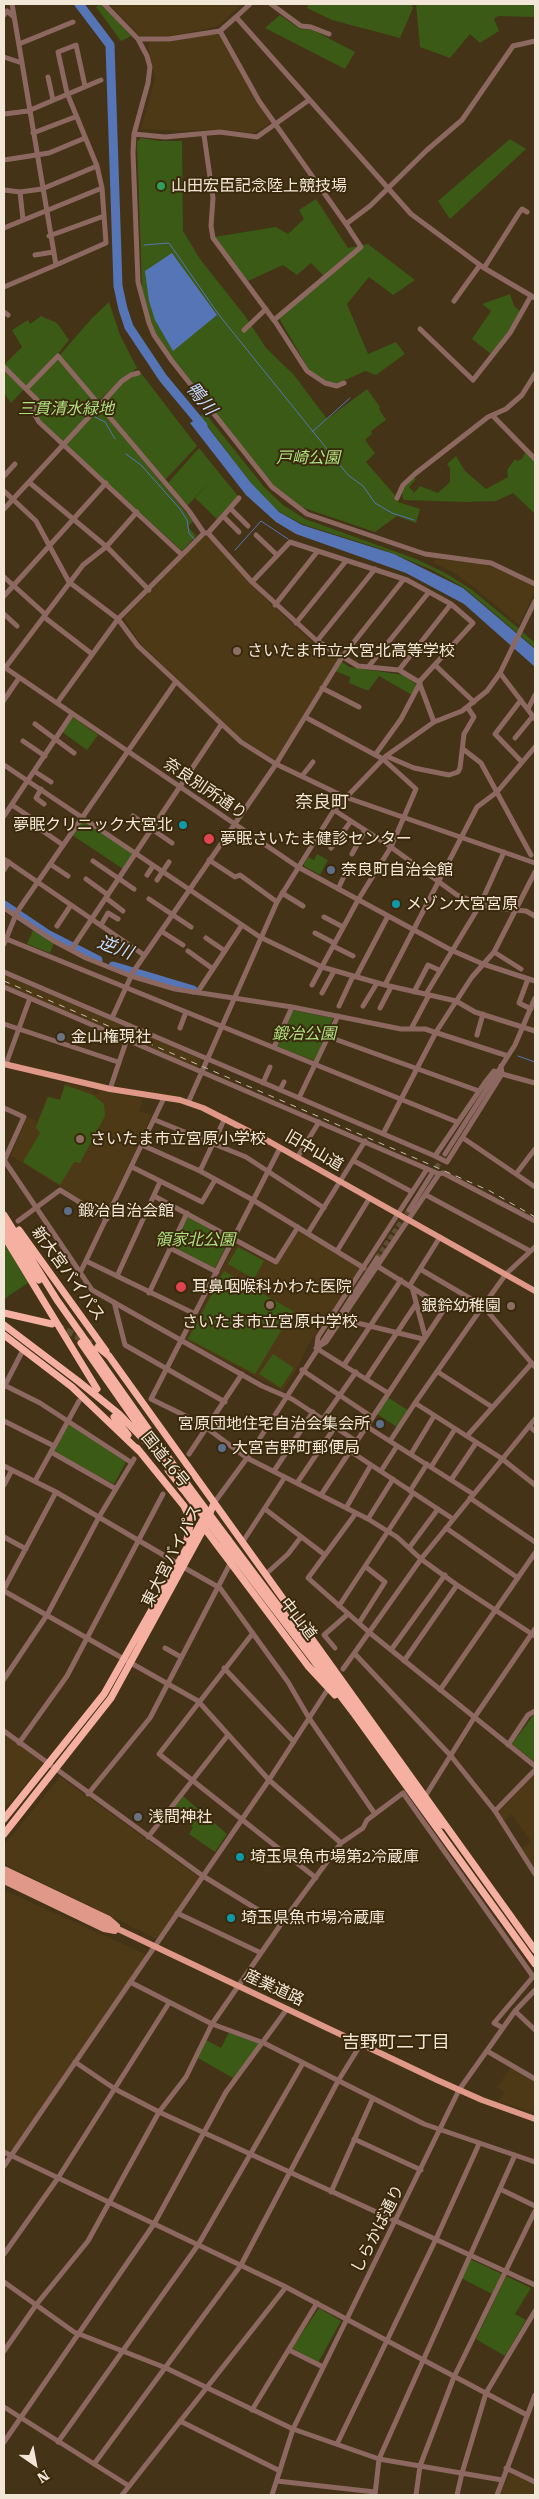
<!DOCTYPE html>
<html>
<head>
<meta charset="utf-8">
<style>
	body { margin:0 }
	#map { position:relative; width:539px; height:2499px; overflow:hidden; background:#443317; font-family:"Roboto Serif",serif }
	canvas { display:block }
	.frame { position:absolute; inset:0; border:5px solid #f2e7d7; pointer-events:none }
	.north { position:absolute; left:10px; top:2439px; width:50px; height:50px; -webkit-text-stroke:4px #3a290c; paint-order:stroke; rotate:147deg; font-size:14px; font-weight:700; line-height:20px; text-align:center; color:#f2e7d7 }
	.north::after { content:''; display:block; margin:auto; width:18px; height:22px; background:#f2e7d7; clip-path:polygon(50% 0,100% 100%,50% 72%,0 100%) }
</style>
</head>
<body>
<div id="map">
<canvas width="539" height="2499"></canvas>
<div class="frame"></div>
<div class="north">N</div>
</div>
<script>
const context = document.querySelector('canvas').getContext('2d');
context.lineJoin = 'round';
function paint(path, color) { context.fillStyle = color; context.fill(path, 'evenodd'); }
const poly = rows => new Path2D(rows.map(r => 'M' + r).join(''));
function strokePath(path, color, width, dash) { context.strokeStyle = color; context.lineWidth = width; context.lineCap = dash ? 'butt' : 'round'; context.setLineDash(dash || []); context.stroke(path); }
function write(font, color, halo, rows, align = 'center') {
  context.font = font + ' "Roboto Serif","Noto Sans JP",serif'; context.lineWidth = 4; context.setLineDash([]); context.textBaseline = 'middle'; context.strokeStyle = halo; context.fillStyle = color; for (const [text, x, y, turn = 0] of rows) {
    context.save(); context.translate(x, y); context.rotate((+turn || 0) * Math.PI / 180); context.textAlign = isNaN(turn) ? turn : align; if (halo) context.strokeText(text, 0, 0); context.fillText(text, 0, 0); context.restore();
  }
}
const built = poly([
	[109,4,242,4,218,26,171,36,140,36],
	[220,33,243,77,270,123,254,133,222,129,181,131,141,129,155,79,148,45,150,41,169,42],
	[207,536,259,593,314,644,337,657,337,660,278,758,275,760,244,741,230,729,141,644,124,618,203,537],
	[435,559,482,563,534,585,535,591,519,625,474,587,453,572,434,563],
	[4,975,201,1059,198,1068,4,985],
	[65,1083,93,1090,93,1093,98,1094,99,1090,143,1099,139,1111,152,1115,105,1214,11,1156,27,1117,37,1121,47,1096,60,1099],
	[299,1231,359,1268,360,1271,307,1347,298,1367,283,1391,185,1340,235,1244,276,1266],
	[4,1734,43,1763,4,1810],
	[535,1772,535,1870,521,1849,531,1842,512,1814,504,1821,498,1813],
	[60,1777,200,1878,157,1939,4,1864,4,1845],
	[4,1890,147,1955,10,2153,4,2150],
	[511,2068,535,2082,535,2113,498,2101,505,2093,497,2087],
	[510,2473,535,2485,535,2495,499,2495]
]);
const green = poly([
	[100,4,119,22,131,36,121,41,96,7],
	[309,4,411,4,413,8,400,38,332,20,307,8],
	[416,4,535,4,535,17,498,16,494,19,499,31,480,43,470,34,450,58,420,47],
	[280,15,300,29,313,30,355,52,345,69,265,28],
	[141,138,160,141,182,141,183,231,200,259,245,316,266,348,294,375,327,419,367,389,380,407,379,409,386,420,371,431,372,434,365,440,375,453,366,462,399,500,398,502,420,509,416,523,397,516,375,532,301,507,273,485,176,364,153,329,142,289,137,142],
	[510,139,526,149,450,219,438,201],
	[316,199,348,248,368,244,415,280,393,295,369,277,347,304,368,354,396,342,405,354,376,375,365,371,337,384,327,382,309,370,279,318,324,276,311,263,297,275,283,265,248,281,214,237,276,227,288,234,304,219,299,210],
	[510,294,514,306,520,311,508,332,491,354,472,339,491,311,482,304],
	[109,302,120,335,137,368,98,401,60,355,92,318],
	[41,316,57,323,69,340,57,355,193,521,188,527,196,536,182,551,39,420,33,410,40,402,26,387,11,403,4,393,4,365,22,347,12,330,28,320,30,324],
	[141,373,197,446,166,479,164,479,102,404,123,382],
	[205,413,264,487,283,505,305,519,416,559,447,574,472,590,517,627,535,643,535,648,463,587,432,570,384,550,302,524,280,512,270,505,251,483,200,416],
	[199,448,238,496,217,519,195,498,214,477,187,506,168,483],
	[526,451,535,460,535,514,513,493,496,501,466,502,404,500,402,496,403,487,413,477,416,479,409,487,414,492,412,495,420,486,438,493,450,482,450,468,447,464,456,456,465,471,486,489,508,477,507,470,515,459,517,461,522,459],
	[341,661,349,667,404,675,417,685,412,695,379,676,369,690,366,690,349,683,350,677,335,671],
	[73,717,98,735,87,750,62,732],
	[83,819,133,854,123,869,72,835],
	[317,854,328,860,320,875,304,866,304,864,308,857,314,860],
	[33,930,54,943,50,953,27,944],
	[292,1010,333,1018,315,1061,276,1046],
	[65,1085,93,1095,104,1104,105,1116,80,1163,74,1162,60,1185,23,1162,40,1133,36,1127,48,1097,60,1100],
	[188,1217,229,1240,215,1268,172,1247],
	[4,1242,28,1283,4,1299],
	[238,1247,264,1261,254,1279,228,1264],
	[224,1271,293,1311,255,1374,188,1339],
	[273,1354,294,1368,281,1388,259,1374],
	[387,1397,408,1410,397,1427,377,1414],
	[70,1425,126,1462,114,1484,55,1453,55,1450,68,1426],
	[535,1713,535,1762,512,1744],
	[183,1796,227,1834,215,1852,189,1834,193,1827,172,1810],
	[229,2032,258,2042,259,2045,233,2078,198,2058,206,2040,221,2048],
	[470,2259,502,2274,492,2294,461,2278],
	[506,2276,531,2288,515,2314,526,2320,505,2356,476,2339],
	[319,2308,341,2321,318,2363,292,2348]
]);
const water = poly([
	[172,253,217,315,173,351,155,320,149,301,145,271],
	[200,417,251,483,279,512,302,525,394,554,463,588,535,649,535,667,464,604,406,573,296,534,276,522,246,495,190,423]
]);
const stream = poly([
	[144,245,169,243,219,315,348,475,363,486,375,503,392,513,414,520],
	[95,417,105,422,115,439],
	[312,432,350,398],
	[126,454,141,465,180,509,187,520,189,533,194,539],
	[235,550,261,521,288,539],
	[518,1056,535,1062]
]);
const river = poly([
	[79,4,110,45,118,286,123,309,129,327,163,378,203,426],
	[4,905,47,934,98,960],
	[113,966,193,990]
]);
const minorTunnel = poly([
	[432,1174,444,1156],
	[377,1258,409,1210]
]);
const highwayTunnel = poly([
	[57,1326,98,1347]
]);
const minor = poly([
	[104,4,138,39,147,56,150,67,148,83,134,134,133,152,138,282,149,323,154,335,172,361,272,487,307,514,425,554,491,563,535,584],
	[271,4,301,26,311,27,329,34],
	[4,15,7,11,14,17],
	[236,17,250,4],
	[220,31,259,101,346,224,370,206,427,150,462,120,513,46,535,41],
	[138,39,169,39,220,31,236,17,411,214,484,268,535,298],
	[19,44,73,22],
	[4,57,22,63,12,4],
	[22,63,56,265,106,243,102,188,97,166,67,93,58,52,76,45,85,86],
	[48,77,53,100],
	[4,114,28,111,101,80],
	[33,133,75,117],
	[134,134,165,137,220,132,257,137,309,100],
	[204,135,213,198,211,226,213,238,276,323,307,371,325,383,337,386,344,383],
	[4,160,49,153,85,138],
	[4,190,20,192,42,189,97,166],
	[20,192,23,220],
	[4,228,102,188],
	[49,236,104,216],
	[35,255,53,252],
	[484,268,519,213,522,209,527,212],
	[4,287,56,265],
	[454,301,480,265],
	[4,312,8,315],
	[274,320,361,247,346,224],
	[420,329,473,380,510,333,531,296],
	[244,330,266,309],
	[4,367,39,402,32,410,39,422,182,555],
	[27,388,58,356,189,511,204,533],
	[493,416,535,459],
	[4,476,15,464],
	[30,483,108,548,149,590],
	[4,491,36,521,69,582,118,619,138,646,241,742,276,764,345,797,535,863],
	[397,498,403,485,416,473,488,417,506,409,522,395,535,374],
	[230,508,248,526],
	[4,509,122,381,131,375,138,373],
	[223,516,239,532],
	[208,533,239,498],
	[256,535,277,555],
	[4,577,45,614],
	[252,582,290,542,407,580,451,604,473,623,419,682],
	[4,596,106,483],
	[275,605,317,552],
	[4,614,17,626],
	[44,617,92,654],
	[296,623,346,561],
	[317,641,375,569],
	[435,665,474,702],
	[369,666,429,592],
	[4,667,298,867,451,950,483,964,535,981],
	[5,668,83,565,106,547,137,512],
	[399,670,451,604],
	[500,673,535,719],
	[322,688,359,707],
	[4,700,19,678],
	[521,700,495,734,522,762],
	[57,703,118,619,204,533,208,533,252,582,317,641,358,666,399,670,419,682,434,722],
	[528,709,535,695],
	[305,717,383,759,416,789,391,847,358,900,312,985],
	[35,724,74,753],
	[515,738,533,716],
	[23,741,45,756],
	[463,749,481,763,531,855],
	[375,755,401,719,420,683],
	[386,756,414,768,449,775,458,772,460,768,464,734,474,717,468,708],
	[4,765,260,937,322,967,385,985,456,1001,475,1012,535,1031],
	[34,771,51,782],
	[302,776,313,762],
	[41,789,36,798,44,804],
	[12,805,30,817],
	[334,810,388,845,457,895,492,908,526,911,535,916],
	[4,816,72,714],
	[133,816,172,843],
	[37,827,63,845],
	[331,848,351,821],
	[352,854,365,830],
	[4,859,144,955],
	[209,860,235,877,240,875,277,902],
	[93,861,134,889],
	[50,864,68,876],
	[4,870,9,862],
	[147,875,153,866],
	[86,879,108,895],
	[157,880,169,862],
	[338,889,347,870],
	[282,893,303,906],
	[106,898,123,911],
	[149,899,191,927],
	[4,908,54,941,86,958,131,976,175,989,292,1007,401,1029,425,1029,508,1056],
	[324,917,343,927],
	[101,925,108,913,118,919],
	[57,926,71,905],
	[161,931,183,945],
	[315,933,334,943],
	[4,938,457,1122],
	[206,938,225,951],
	[4,944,17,912,175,683],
	[333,946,353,956],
	[73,947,221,725],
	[188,951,213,969],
	[494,952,521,969],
	[4,972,435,1156,486,1081,494,1071,497,1072],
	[356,977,388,916],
	[528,979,519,1003,531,1009],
	[385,985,477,807,497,792,535,747],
	[4,987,439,1174,443,1173,535,1221],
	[199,990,242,925],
	[414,992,428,965,439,970],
	[322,993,334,971],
	[426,994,480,905,504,852],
	[339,1006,353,976],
	[363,1006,377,983],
	[380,1008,391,987],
	[112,1018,133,972,276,764,342,657,404,579],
	[4,1024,118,1062],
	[180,1028,186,1012],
	[411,1029,429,995],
	[477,1035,483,1014],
	[329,1037,479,1091],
	[274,1047,292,1007],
	[6,1064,30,998],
	[502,1074,535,1083],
	[263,1083,270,1067],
	[110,1089,127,1039],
	[280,1090,284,1082],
	[299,1098,338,1016],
	[188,1103,277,902,334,810,386,756,434,722,462,711,487,691,500,673,535,601],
	[4,1108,24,1117,4,1161],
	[155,1120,246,1157,324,1208],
	[383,1134,436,1032,472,977,494,952,535,872],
	[463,1138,535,1187],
	[142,1145,200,1171,253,1200,364,1268],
	[280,1148,151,1399,200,1423,247,1458,368,1519,397,1537,421,1559,457,1585,535,1636],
	[445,1154,515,1045,535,998],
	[435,1156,447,1162,502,1074,501,1066],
	[297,1158,319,1122],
	[4,1160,92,1290,262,1386,292,1399,356,1441],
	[354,1161,412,1192],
	[132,1167,202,1202,215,1180],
	[200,1171,225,1118],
	[516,1174,535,1149],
	[426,1195,530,1251],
	[154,1196,276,1262,298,1227],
	[409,1210,431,1175],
	[18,1221,60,1190,107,1219],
	[308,1233,365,1141],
	[170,1248,217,1272],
	[337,1251,369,1199],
	[86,1261,195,1314],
	[420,1269,483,1306,506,1274,535,1247],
	[80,1273,164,1098],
	[117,1276,160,1182],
	[410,1285,440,1237],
	[412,1287,425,1336],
	[149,1293,187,1213],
	[114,1302,125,1345,225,1402],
	[341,1319,423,1339],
	[317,1345,318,1337,427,1169],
	[319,1346,326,1342,439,1174],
	[316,1348,388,1393],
	[344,1365,401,1280],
	[535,1367,483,1306,415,1403,501,1458,535,1485],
	[302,1370,372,1417],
	[438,1372,492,1407],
	[366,1379,416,1304],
	[4,1385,40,1403,132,1463],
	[4,1387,23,1350],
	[323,1419,356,1372],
	[4,1421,54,1446],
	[366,1426,473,1494],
	[529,1426,535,1431],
	[467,1436,532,1363],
	[390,1441,415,1403],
	[350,1451,453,1519],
	[51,1452,116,1489],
	[189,1454,242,1374],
	[411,1454,434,1416],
	[4,1466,56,1492,177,1563],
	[431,1467,455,1429],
	[274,1471,313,1412],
	[381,1471,397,1446],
	[451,1480,476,1443],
	[35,1481,79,1401],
	[297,1483,335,1427],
	[4,1485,12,1470],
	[410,1491,427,1464],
	[321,1495,445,1308,377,1266],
	[470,1498,535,1542],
	[214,1503,247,1458,377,1258],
	[346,1508,371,1465],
	[265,1509,325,1555],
	[356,1513,308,1578,370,1633,535,1766],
	[368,1519,393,1479],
	[446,1528,518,1578],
	[4,1537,26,1549],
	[242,1543,285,1477],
	[409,1548,438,1509],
	[183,1567,220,1588,288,1682,309,1718,375,1814],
	[266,1574,288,1554,301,1537],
	[4,1589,56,1492],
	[4,1591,198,1701,269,1780,341,1843],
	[339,1606,413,1493],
	[359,1623,385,1582,366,1567],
	[253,1633,159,1754,316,1878],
	[165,1648,181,1657],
	[335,1648,324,1635,348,1614],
	[391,1650,445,1575],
	[355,1654,451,1756,495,1811,535,1874],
	[404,1661,457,1585],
	[224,1668,294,1742],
	[343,1669,421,1559,535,1419],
	[4,1679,47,1615,99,1517,134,1459],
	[440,1690,535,1553],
	[4,1731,203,1876,281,1924],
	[19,1743,67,1676,163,1494],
	[508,1745,528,1715,535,1711],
	[88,1794,150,1718,231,1562],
	[426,1795,474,1718,535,1629],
	[495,1811,535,1770],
	[148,1837,228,1735],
	[177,1913,261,1953],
	[130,1982,212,2024,264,2043,424,2124,535,2162],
	[515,2011,535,2030],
	[487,2051,535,2079],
	[75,2062,115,2089,159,2112,535,2285],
	[354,2139,421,2170],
	[4,2152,284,2286,527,2415],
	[4,2166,269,1780,326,1692],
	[500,2189,535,2206],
	[331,2192,373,2098],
	[4,2254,58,2178,169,2003],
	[4,2282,74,2332,166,2368,293,2429,379,2459,502,2480],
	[289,2350,323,2367],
	[4,2351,36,2305,88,2241,159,2112,186,2077,212,2024,281,1924,341,1843,363,1828,367,1820,403,1793,532,1975,532,1978,494,2023,503,2028],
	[4,2407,129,2486],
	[252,2410,317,2303],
	[180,2421,280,2471],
	[4,2442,154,2224,226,2092,287,2009],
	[58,2442,198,2245,303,2063],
	[337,2444,436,2239,479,2144],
	[94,2464,241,2265,338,2081,361,2044],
	[506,2468,535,2482],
	[277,2481,375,2492],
	[122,2495,286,2287],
	[272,2495,293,2429,459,2090,515,2011,535,1990],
	[375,2495,379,2459,515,2155],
	[416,2495,420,2466,454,2377,535,2211],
	[457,2495,462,2473,486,2393,535,2311],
	[497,2495,535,2395]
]);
const major = poly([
	[4,1064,110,1089,180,1100,203,1108,270,1142,535,1291],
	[4,1869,109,1919,117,1926],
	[4,1875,437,2080,482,2100,535,2119],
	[4,1881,104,1929,115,1931]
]);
const highway = poly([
	[4,1215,57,1300,187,1484],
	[4,1226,39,1280],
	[19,1230,106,1351],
	[4,1236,97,1389],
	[4,1313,52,1324],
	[4,1325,78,1381,119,1414,146,1442],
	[4,1335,72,1387,139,1451],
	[81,1343,171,1472],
	[98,1347,109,1356,535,1950],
	[114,1417,128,1435],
	[137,1448,184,1506,191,1521,187,1539],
	[168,1470,182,1488],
	[202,1525,308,1666,335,1695],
	[228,1539,443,1825],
	[224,1543,355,1715,535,1964],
	[4,1819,104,1694,206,1514],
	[4,1834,111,1698,204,1528,214,1503]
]);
const rail = poly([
	[4,981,431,1165,490,1191,535,1217]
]);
const highwayBridge = poly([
	[187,1484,228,1539],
	[182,1488,224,1543]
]);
const markers = [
	[161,186,5,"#2e9e5b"],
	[237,651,5,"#8d6e63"],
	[183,825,5,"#0f9aa8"],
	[209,839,6,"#e0444e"],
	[331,870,5,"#5c6f8a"],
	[396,904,5,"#0f9aa8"],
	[61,1037,5,"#6b7280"],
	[80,1139,5,"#8d6e63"],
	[68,1211,5,"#5c6f8a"],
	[181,1287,6,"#e0444e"],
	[270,1305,5,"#8d6e63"],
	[511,1306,5,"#8d6e63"],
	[380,1424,5,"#5c6f8a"],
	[222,1448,5,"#5c6f8a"],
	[138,1817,5,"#6b7280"],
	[240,1857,5,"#0f9aa8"],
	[231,1918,5,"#0f9aa8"]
];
const poiNames = [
	["山田宏臣記念陸上競技場",171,186],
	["さいたま市立大宮北高等学校",247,651],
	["夢眠クリニック大宮北",173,825,"right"],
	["夢眠さいたま健診センター",220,839],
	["奈良町自治会館",341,870],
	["メゾン大宮宮原",406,904],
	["金山権現社",71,1037],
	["さいたま市立宮原小学校",90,1139],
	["鍛冶自治会館",78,1211],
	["耳鼻咽喉科かわた医院",192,1287],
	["銀鈴幼稚園",501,1306,"right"],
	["さいたま市立宮原中学校",270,1322,"center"],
	["宮原団地住宅自治会集会所",370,1424,"right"],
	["大宮吉野町郵便局",232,1448],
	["浅間神社",148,1817],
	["埼玉県魚市場第2冷蔵庫",250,1857],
	["埼玉県魚市場冷蔵庫",241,1918]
];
const parkNames = [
	["三貫清水緑地",66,409],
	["戸崎公園",308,458],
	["鍛冶公園",304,1034],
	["領家北公園",195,1240]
];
const streetNames = [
	["奈良別所通り",205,789,34],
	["旧中山道",314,1151,30],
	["新大宮バイパス",68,1274,54],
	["国道16号",165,1460,51],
	["東大宮バイパス",172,1556,-63],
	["中山道",298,1619,52],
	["産業道路",274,1988,25],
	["しらかば通り",378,2229,-63]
];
const waterNames = [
	["鴨川",201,399,51],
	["逆川",115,948,20]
];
const neighbourhoodNames = [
	["奈良町",322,803],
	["吉野町二丁目",396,2043]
];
paint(built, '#4e3916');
paint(green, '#3a5a15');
paint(water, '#5675b6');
strokePath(stream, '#5675b6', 1);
strokePath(river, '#5675b6', 9);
strokePath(minorTunnel, '#5e4e34', 5, [5, 2.5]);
strokePath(highwayTunnel, '#5e4e34', 7, [7, 3.5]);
strokePath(minor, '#8c6861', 5);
strokePath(major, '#e09888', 6);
strokePath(highway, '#f6b0a1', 7);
strokePath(rail, '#ccbfad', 1, [6, 6]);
strokePath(highwayBridge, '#f6b0a1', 7);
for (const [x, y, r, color] of markers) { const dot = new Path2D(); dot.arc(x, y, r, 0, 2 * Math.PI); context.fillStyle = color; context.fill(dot); strokePath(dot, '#3a290c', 2); }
write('16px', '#f2e7d7', '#3a290c', poiNames, 'left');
write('italic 16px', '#aee17f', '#3a290c', parkNames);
write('16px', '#f2e7d7', '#3a290c', streetNames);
write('italic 18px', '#c6d9fe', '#3a290c', waterNames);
write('18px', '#f2e7d7', '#3a290c', neighbourhoodNames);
</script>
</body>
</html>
